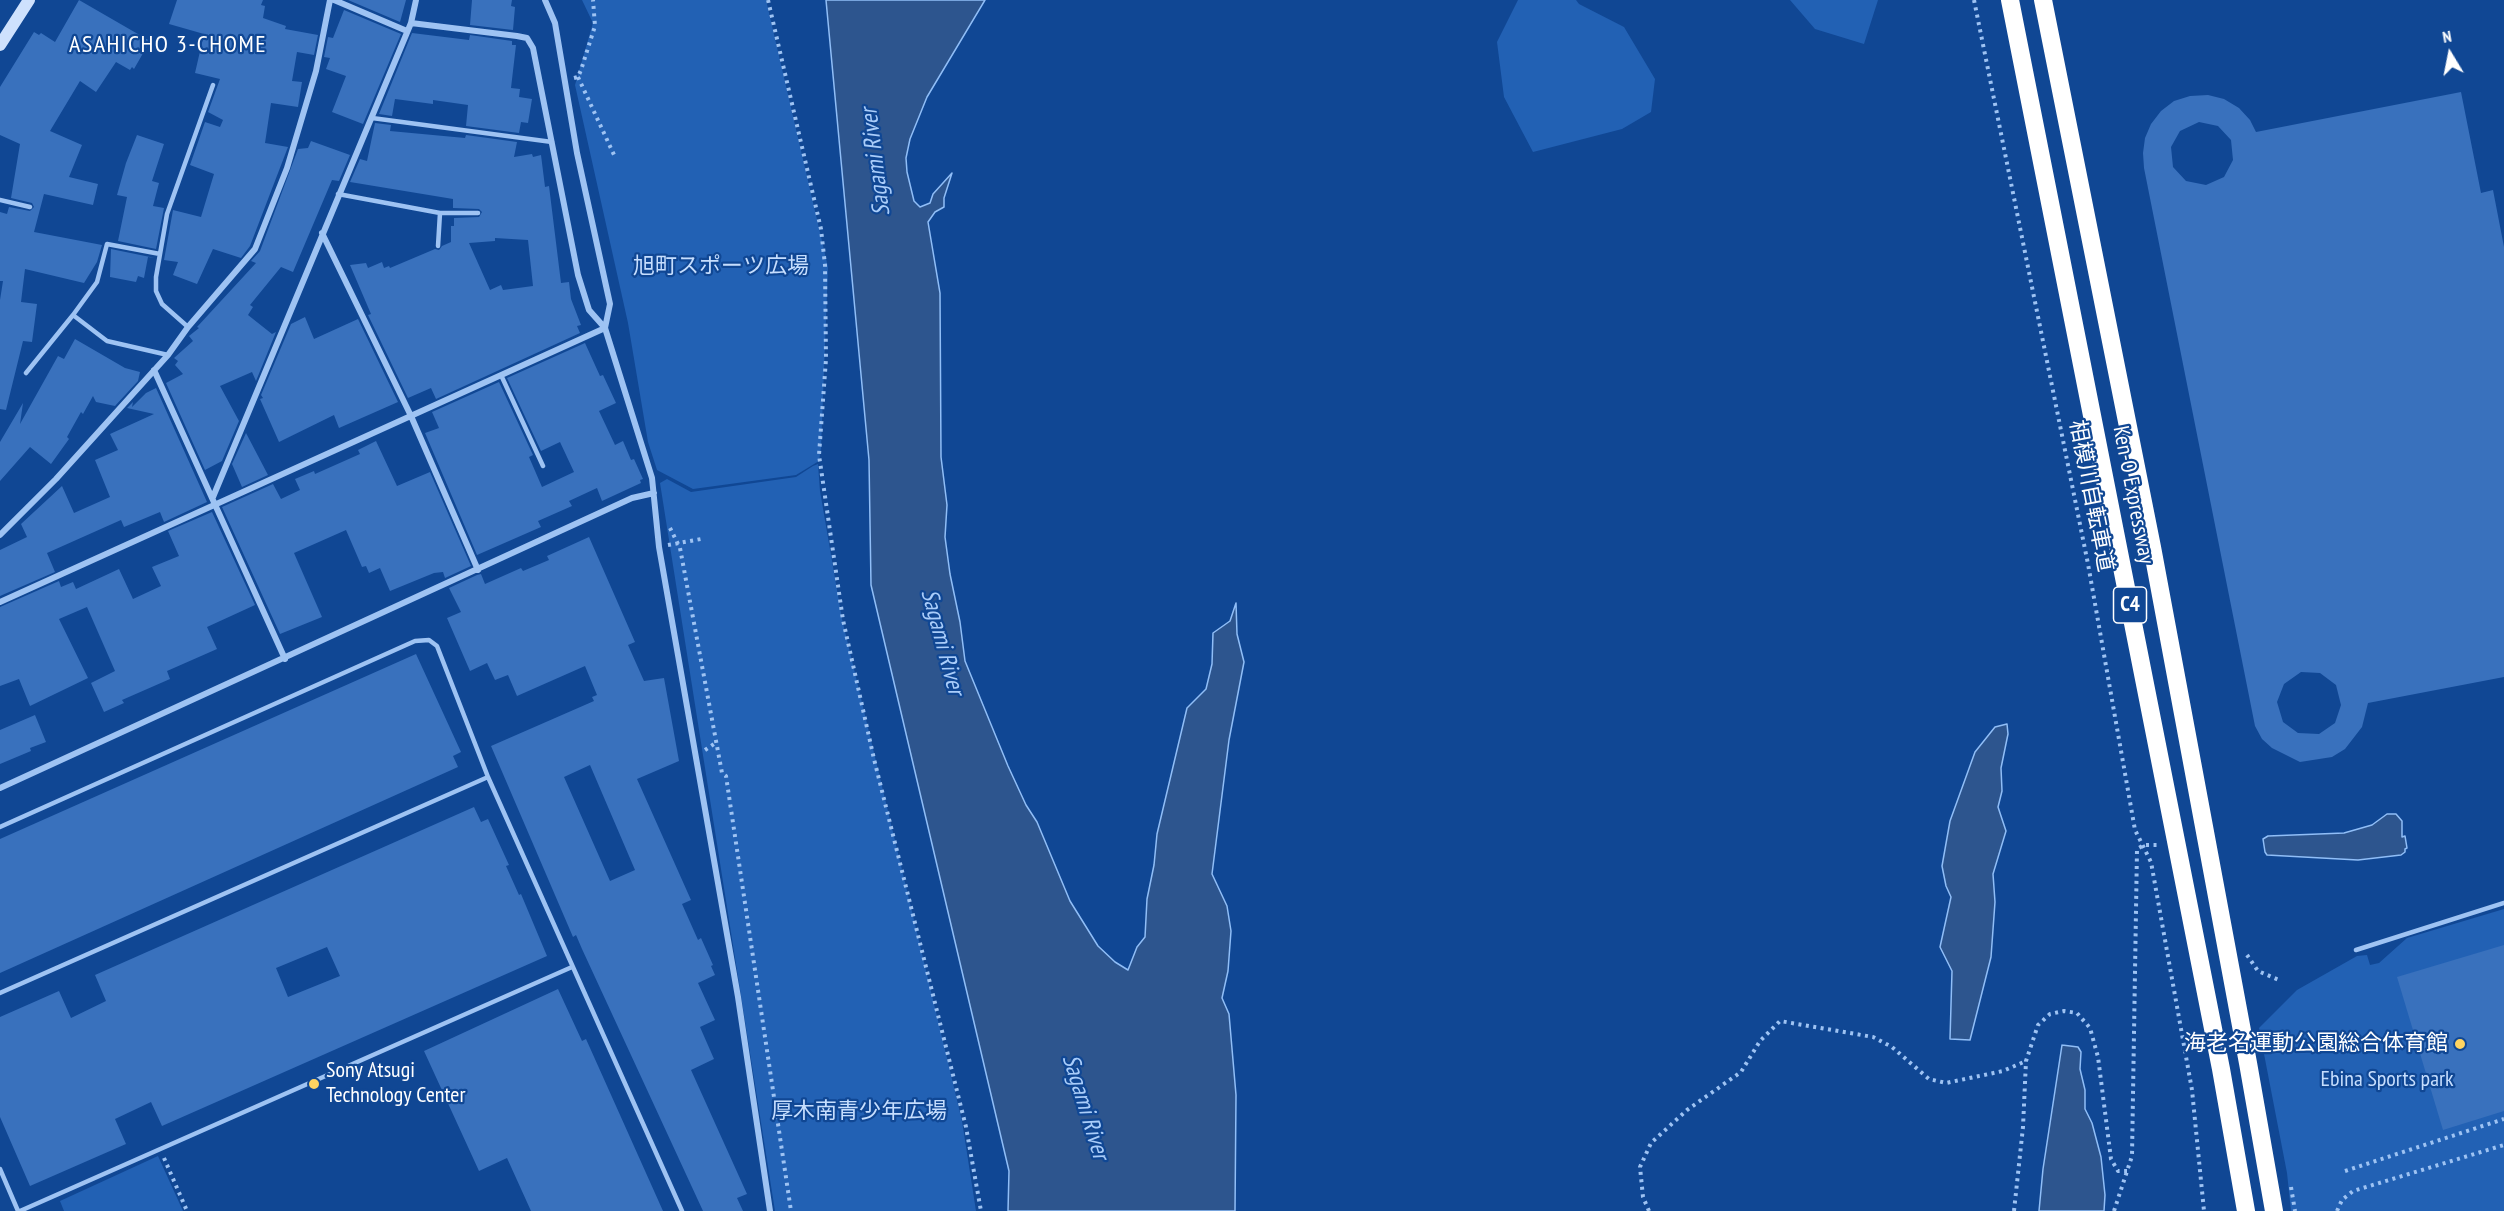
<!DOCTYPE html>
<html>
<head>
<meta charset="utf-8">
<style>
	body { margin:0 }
	#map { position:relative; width:2504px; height:1211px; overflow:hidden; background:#104794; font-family:"PT Sans Narrow",sans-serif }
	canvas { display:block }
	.north { position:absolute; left:2420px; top:24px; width:60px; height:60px; -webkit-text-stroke:4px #104794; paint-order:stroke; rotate:350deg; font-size:16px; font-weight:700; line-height:24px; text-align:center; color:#fff }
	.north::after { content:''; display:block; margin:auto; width:21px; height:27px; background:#fff; clip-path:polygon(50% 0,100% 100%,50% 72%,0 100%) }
</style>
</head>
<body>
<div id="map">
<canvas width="2504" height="1211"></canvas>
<div class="north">N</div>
</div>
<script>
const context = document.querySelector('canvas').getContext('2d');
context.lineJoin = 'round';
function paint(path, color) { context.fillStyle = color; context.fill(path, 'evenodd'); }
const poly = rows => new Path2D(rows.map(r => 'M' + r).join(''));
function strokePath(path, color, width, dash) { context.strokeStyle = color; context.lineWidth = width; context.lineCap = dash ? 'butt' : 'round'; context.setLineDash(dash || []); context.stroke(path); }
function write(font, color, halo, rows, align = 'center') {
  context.font = font + ' "PT Sans Narrow","Noto Sans JP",sans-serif'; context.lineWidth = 4.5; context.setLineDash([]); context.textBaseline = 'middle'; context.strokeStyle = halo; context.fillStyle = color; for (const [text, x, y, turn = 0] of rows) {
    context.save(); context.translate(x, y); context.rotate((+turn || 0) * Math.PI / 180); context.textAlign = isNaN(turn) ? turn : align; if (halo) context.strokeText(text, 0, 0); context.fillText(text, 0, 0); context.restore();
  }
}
const green = poly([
	[582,0,766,0,828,267,821,448,819,461,796,475,693,489,657,470,648,442,628,323,575,85,593,23],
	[1518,0,1576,0,1579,4,1624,27,1655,79,1651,112,1622,129,1533,152,1504,97,1497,42],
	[1790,0,1878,0,1864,44,1815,29],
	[818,464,820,491,842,619,962,1121,976,1211,775,1211,660,483,667,479,691,492,796,477,813,466],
	[2504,909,2504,1211,2291,1211,2287,1173,2259,1028,2297,990,2357,956,2367,955,2370,965,2379,963,2407,938],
	[158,1156,183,1211,64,1211,60,1201]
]);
const water = poly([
	[826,0,985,0,927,97,910,139,906,158,907,172,914,201,920,207,930,203,933,194,952,173,944,198,944,207,935,212,928,222,940,293,941,457,947,505,945,537,950,574,960,622,965,661,1008,766,1026,805,1037,822,1070,901,1098,946,1115,962,1128,970,1137,947,1145,937,1147,899,1154,865,1157,834,1187,708,1206,689,1212,664,1213,633,1230,621,1236,603,1237,634,1244,662,1229,740,1212,874,1227,906,1231,931,1228,971,1222,998,1229,1014,1236,1095,1235,1211,1008,1211,1009,1171,871,585,869,460,826,0],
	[2007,724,2008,734,2001,768,2002,791,1998,807,2006,831,1993,874,1995,902,1991,957,1970,1040,1950,1039,1952,971,1940,947,1951,897,1946,886,1942,866,1950,821,1975,752,1995,727,2007,724],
	[2387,814,2396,814,2402,821,2402,837,2405,836,2407,848,2405,849,2405,852,2401,855,2358,860,2267,855,2265,852,2263,839,2268,836,2344,833,2372,825,2387,814],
	[2062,1045,2078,1047,2081,1052,2080,1069,2085,1090,2085,1109,2092,1123,2101,1157,2105,1195,2104,1211,2039,1211,2043,1169,2062,1045]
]);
const building = poly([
	[79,0,150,41,134,69,132,67,130,70,116,62,96,92,80,81,50,131,82,145,69,177,98,184,93,205,44,194,34,232,102,245,97,262,84,283,25,269,21,302,37,304,32,342,23,341,6,410,0,409,0,300,3,281,0,281,0,212,7,214,9,207,30,211,34,207,32,203,11,198,20,144,0,135,0,87,34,32,39,35,41,33,55,42],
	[177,0,263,0,261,5,265,6,263,18,286,26,285,29,318,35,314,55,297,52,292,81,302,82,298,107,271,103,265,143,288,147,250,246,241,258,213,249,197,284,173,275,178,262,164,260,173,210,201,217,214,174,190,165,205,122,220,127,223,120,208,112,220,79,195,73,204,34,169,24],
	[348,0,406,0,400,22],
	[472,0,512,0,511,6,515,7,513,30,470,25],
	[344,10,401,34,363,124,332,112,346,76,326,69,330,58,324,57,328,37,333,38],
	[412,33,469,40,470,35,512,41,512,45,516,45,511,88,520,89,519,97,532,99,528,123,521,122,519,133,466,126,468,105,433,100,433,104,395,99,392,116,379,114],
	[2461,92,2481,193,2493,190,2504,247,2504,677,2368,703,2362,727,2345,749,2332,757,2300,762,2272,748,2262,739,2255,726,2144,168,2143,153,2145,138,2151,124,2161,111,2174,101,2190,96,2208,95,2224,99,2239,108,2250,120,2256,132],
	[2199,122,2218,126,2231,140,2233,160,2224,177,2206,185,2186,181,2173,167,2171,147,2180,131],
	[2301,672,2320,673,2336,685,2341,705,2335,723,2319,734,2298,733,2283,722,2277,702,2284,684],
	[375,123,391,125,390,131,465,138,466,135,517,142,514,157,532,154,533,157,541,155,545,187,549,186,561,283,569,282,571,299,581,325,577,326,580,333,436,399,431,388,408,398,368,315,371,314,350,265,366,263,368,268,382,262,384,268,389,266,390,268,435,249,439,250,442,246,451,242,451,226,454,226,454,218,479,217,482,212,479,209,453,208,453,199,350,182,360,159,367,161],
	[495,238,528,240,533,286,503,290,501,285,490,290,469,243,495,241],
	[137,135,164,144,152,181,159,183,153,206,164,208,156,249,118,241,127,197,117,195,126,163],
	[311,141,350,155,339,181,332,180,293,272,281,267,250,305,253,307,248,315,272,334,276,332,256,381,252,372,220,386,239,421,222,461,205,470,166,383,183,374,175,365,178,361,174,358,193,341,189,336,199,328,197,327,256,263,251,261,260,251,298,149,308,148],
	[111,249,155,258,148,257,144,278,138,276,136,282,110,277],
	[305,317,314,339,358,319,398,402,339,428,334,415,279,442,260,399,263,398,261,395,291,324],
	[75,339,125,368,140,372,138,381,115,406,96,402,93,396,83,414,81,412,67,437,69,439,51,464,30,447,0,481,0,442,23,403,20,424,58,356,64,359],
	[585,343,600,376,603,375,616,403,599,411,615,445,623,441,631,460,634,459,643,479,640,480,641,483,602,501,597,488,569,501,572,506,538,521,541,527,477,555,425,433,439,428,432,412,499,382,533,455,529,457,542,487,574,472,560,442,541,451,507,378],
	[156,388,207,502,164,522,160,512,124,527,121,520,47,553,55,572,0,596,0,550,27,537,21,524,62,486,74,513,110,497,95,460,118,450,110,434,154,414,127,408,133,402,132,407,146,393],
	[246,433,268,475,242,487,232,464],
	[376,441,397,486,430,472,471,566,445,578,443,572,434,573,390,591,380,568,369,573,366,566,362,567,346,530,294,553,322,617,280,634,222,507,273,484,281,499,300,490,295,479,314,471,315,474,360,454,358,450],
	[212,512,255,605,207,627,217,649,167,671,170,679,122,700,124,703,104,712,91,683,115,671,87,607,59,619,88,678,30,706,19,679,0,686,0,607,59,581,61,587,73,582,76,589,119,569,133,599,161,586,152,567,179,556,168,531],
	[589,537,635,642,628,645,644,681,664,678,679,761,637,779,691,900,682,904,698,940,701,938,713,965,711,966,715,975,698,983,715,1020,700,1027,714,1059,691,1070,747,1194,737,1198,743,1211,703,1211,582,949,576,935,573,937,491,746,594,701,592,697,597,695,585,666,517,696,508,675,495,680,487,663,470,671,447,618,461,612,449,588,477,575,481,574,485,584,521,568,523,571,549,560,547,556],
	[590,765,635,870,610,881,564,777],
	[416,654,461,752,453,756,458,767,0,973,0,839],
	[35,715,46,742,30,748,31,751,0,764,0,730],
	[474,807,481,822,488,819,509,865,506,866,519,895,521,894,547,956,162,1126,151,1102,115,1119,126,1144,30,1186,0,1117,0,1017,59,991,71,1018,106,1001,95,975],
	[327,947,340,976,288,997,276,968],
	[2504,945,2504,1111,2443,1130,2397,977],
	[558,989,582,1041,586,1039,663,1211,531,1211,507,1158,479,1171,424,1051]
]);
const path = poly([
	[768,0,821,229,825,265,826,359,819,455,843,620,874,759,966,1127,981,1211],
	[1974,0,2088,564,2135,830,2151,862,2192,1090,2204,1211],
	[578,77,615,157],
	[574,78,578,77,581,70,595,26,593,0],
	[670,528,680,548,722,773,726,776,791,1211],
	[668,545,701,539],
	[705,750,717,742],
	[2247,955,2258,971,2279,980],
	[164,1158,187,1211],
	[2345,1171,2504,1119],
	[2291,1187,2295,1211],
	[1649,1211,1643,1197,1640,1167,1651,1143,1687,1110,1741,1072,1760,1041,1780,1021,1873,1037,1892,1047,1929,1079,1946,1083,2003,1071,2026,1061],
	[2014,1211,2023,1127,2026,1061,2038,1025,2050,1014,2064,1011,2077,1013,2090,1028,2098,1057,2111,1159,2118,1171,2127,1171],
	[2114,1211,2132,1156,2137,849,2144,845,2160,845],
	[2337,1211,2342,1200,2353,1191,2504,1145]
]);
const service = poly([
	[372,118,552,142],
	[338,194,440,213,478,213],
	[0,200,30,207],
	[438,246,440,213],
	[73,315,107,341,168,355],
	[188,327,162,304,156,291,156,277,167,214,213,85],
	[26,373,73,315,97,282,107,244,160,254],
	[501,375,543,466],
	[0,827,415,641,429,640,437,646,488,777,682,1211],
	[2356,950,2504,903],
	[0,993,488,777],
	[0,1169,18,1211],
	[20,1211,572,967]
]);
const minor = poly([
	[334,0,407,31],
	[545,0,555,23,577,153,610,304,605,328],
	[411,23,517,36,527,38,533,48,578,275,589,310,605,328,652,478,659,547,738,997,770,1211],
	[322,233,411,416,478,570],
	[154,370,285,659],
	[213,497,411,23,416,0],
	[0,535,56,479,168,355,188,327,255,249,287,168,316,71,330,0],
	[0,602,605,328],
	[0,788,632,498,654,493]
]);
const secondary = poly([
	[0,45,29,0]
]);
const motorwayBridge = poly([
	[2010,0,2221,1069,2246,1211],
	[2043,0,2152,547,2248,1063,2274,1211]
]);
const markers = [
	[2460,1044,6,"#ffd461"],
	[314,1084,6,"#ffd461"]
];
const shields = [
	[2130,605,33]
];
const shieldNames = [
	["C4",2130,605]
];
const parkNames = [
	["旭町スポーツ広場",721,267],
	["Ebina Sports park",2387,1080],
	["厚木南青少年広場",859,1112]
];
const streetNames = [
	["Ken-O Expressway",2133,495,79],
	["相模川自転車道",2091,496,79]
];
const poiNames = [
	["海老名運動公園総合体育館",2448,1044],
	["Sony Atsugi",326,1071,"left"],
	["Technology Center",326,1096,"left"]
];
const neighbourhoodNames = [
	["ASAHICHO 3-CHOME",168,45]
];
const waterNames = [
	["Sagami River",876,162,-97],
	["Sagami River",942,642,75],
	["Sagami River",1085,1107,73]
];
paint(green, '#2261b4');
paint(water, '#2d558e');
strokePath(water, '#90bef7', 1.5);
paint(building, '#3971bd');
strokePath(path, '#9ec3f3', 4, [3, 4.5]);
strokePath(service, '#9ec3f3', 4.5);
strokePath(minor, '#9ec3f3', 6);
strokePath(secondary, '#cee1fd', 12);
strokePath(motorwayBridge, '#fff', 18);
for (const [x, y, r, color] of markers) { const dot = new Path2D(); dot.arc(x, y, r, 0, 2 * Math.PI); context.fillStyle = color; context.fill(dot); strokePath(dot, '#104794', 2); }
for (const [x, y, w] of shields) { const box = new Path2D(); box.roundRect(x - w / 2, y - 18, w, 36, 4.5); context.fillStyle = '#104794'; context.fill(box); strokePath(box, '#fff', 1.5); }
write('bold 21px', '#fff', null, shieldNames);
write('22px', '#c6defe', '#104794', parkNames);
write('22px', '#fff', '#104794', streetNames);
write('22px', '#fff', '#104794', poiNames, 'right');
context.letterSpacing = '1.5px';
write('24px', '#fff', '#104794', neighbourhoodNames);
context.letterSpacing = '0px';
write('italic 24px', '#aacdfa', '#104794', waterNames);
</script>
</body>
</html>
